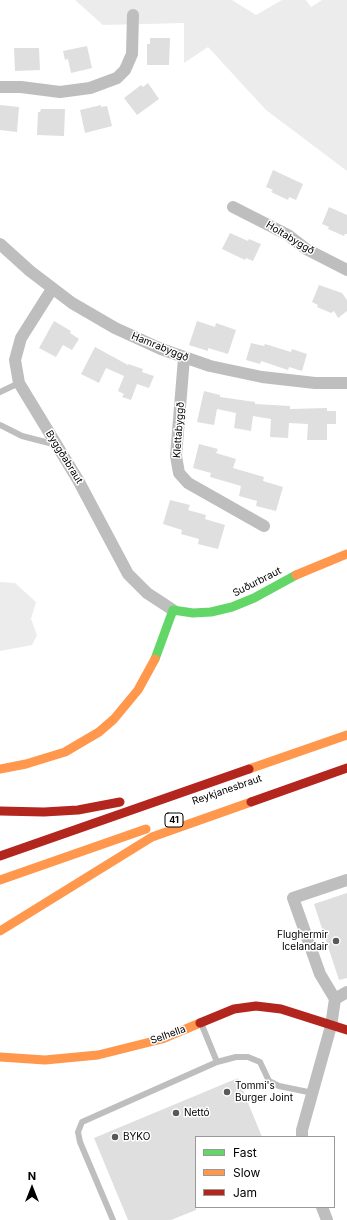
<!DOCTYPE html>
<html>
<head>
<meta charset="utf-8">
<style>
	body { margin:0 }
	#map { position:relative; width:347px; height:1220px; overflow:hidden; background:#fff; font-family:Inter,sans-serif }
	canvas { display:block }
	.legend { position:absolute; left:195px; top:1136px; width:140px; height:72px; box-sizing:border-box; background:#fff; border:1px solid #999; margin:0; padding:5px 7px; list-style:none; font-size:12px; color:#000 }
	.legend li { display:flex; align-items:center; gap:8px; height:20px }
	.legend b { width:20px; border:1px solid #999 }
	.north { position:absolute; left:12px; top:1168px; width:40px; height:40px; -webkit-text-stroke:3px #fff; paint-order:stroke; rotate:0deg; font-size:11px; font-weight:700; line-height:16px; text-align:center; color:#000 }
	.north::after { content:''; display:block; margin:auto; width:14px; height:18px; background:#000; clip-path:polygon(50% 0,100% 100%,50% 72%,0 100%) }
</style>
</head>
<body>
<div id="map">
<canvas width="347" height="1220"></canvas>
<ul class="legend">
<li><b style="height:5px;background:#63d668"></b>Fast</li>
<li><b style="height:5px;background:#ff974d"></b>Slow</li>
<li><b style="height:5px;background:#b3261e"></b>Jam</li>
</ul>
<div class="north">N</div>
</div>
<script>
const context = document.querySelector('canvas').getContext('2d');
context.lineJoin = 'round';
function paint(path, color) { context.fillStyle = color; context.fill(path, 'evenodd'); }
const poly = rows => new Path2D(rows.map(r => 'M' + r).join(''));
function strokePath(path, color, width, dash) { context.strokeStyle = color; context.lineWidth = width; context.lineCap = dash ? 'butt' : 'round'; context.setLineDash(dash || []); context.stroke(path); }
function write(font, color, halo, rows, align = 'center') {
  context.font = font + ' Inter,sans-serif'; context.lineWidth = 3; context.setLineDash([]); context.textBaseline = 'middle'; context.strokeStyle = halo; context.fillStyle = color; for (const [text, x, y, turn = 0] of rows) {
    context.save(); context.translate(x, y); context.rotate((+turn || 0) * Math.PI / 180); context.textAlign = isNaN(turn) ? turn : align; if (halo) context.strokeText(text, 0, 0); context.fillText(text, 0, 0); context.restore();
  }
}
const green = poly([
	[75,0,232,0,256,15,282,0,306,0,311,7,322,0,347,0,347,171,266,110,208,47,184,63,184,23,103,25],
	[0,582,15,583,36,602,31,619,37,635,32,645,0,651]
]);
const building = poly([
	[150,38,170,38,169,65,147,65,147,44,150,44],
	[87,46,92,68,71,73,68,59,65,60,63,51],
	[14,48,39,48,40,70,15,71],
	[148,83,159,99,137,115,124,98,141,85,143,87],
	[0,105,19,107,17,132,0,130],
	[101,105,101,107,107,106,112,126,85,133,80,110],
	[41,109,65,109,64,136,37,135,38,112,40,112],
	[273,170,303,184,296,200,289,197,288,200,271,192,273,190,266,187],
	[329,207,347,215,347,234,345,234,344,236,328,229,329,227,322,224],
	[230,233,248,241,249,239,261,244,253,261,246,258,245,260,222,249],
	[319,285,342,293,347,300,347,311,338,318,334,311,331,313,317,307,318,305,312,302],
	[54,321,71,331,70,333,79,339,72,350,63,345,56,357,39,348],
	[197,321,215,327,216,323,236,330,228,354,208,348,208,351,189,345],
	[251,343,264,346,265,344,291,352,292,349,307,354,302,371,289,367,288,370,261,361,260,364,246,360],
	[95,347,128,365,128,364,143,369,142,372,154,376,149,388,137,384,131,400,122,397,124,394,118,391,124,376,106,368,99,383,81,374],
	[204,391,220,395,220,397,255,402,255,404,290,406,290,409,327,408,327,411,336,411,336,424,327,424,327,440,307,440,308,424,289,423,288,438,270,437,271,419,253,416,251,431,234,428,236,413,217,409,214,425,197,422],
	[199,444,218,449,216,453,236,459,233,468,264,477,263,481,283,487,276,511,256,506,257,501,239,496,241,486,210,477,211,473,193,468],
	[170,500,190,505,188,510,206,515,205,519,225,525,218,549,198,544,199,539,181,534,182,530,163,524],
	[347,893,347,978,339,980,314,904],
	[238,1078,262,1137,196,1137,196,1210,171,1220,128,1220,94,1138]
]);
const lane = poly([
	[0,392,19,383],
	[0,425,22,436,57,445],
	[201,1023,217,1062],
	[113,1220,80,1142,78,1132,82,1122,217,1062,236,1057,248,1057,260,1062,269,1081,279,1086,313,1093]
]);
const street = poly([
	[0,87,21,87,60,92,90,88,117,78,125,70,132,54,133,15],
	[233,207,288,235,306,249,347,270],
	[0,244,30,271,72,303,115,328,161,349,210,366,262,377,315,383,347,383],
	[52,289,21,338,15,360,19,383,78,480,128,574,147,593,173,610],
	[184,358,176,456,179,473,188,483,264,526],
	[335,999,347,992],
	[302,1137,302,1130,331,1026,335,999,320,974,293,898,347,880],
	[322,1207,327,1220]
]);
const fast = poly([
	[155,659,173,610,193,613,211,612,232,607,254,598,296,575]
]);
const slow = poly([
	[296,575,347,554],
	[0,769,26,764,65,752,99,732,114,719,138,690,155,659],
	[249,769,347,735],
	[0,880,146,829],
	[0,931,152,837,251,802],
	[0,1057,45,1060,98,1055,162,1039,200,1023]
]);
const jam = poly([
	[251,802,347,768],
	[0,811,44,812,78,810,120,802],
	[0,856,249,769],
	[200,1023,234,1009,256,1006,281,1009,347,1030]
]);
const markers = [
	[336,941,4,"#595959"],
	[227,1092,4,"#595959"],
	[176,1113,4,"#595959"],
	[115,1137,4,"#595959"]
];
const shields = [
	[174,820,18]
];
const shieldNames = [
	["41",174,820]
];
const streetNames = [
	["Holtabyggð",290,238,31],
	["Hamrabyggð",160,347,22],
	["Klettabyggð",179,430,-86],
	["Byggðabraut",64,457,58],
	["Suðurbraut",257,582,-27],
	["Reykjanesbraut",227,790,-19],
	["Selhella",168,1035,-20]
];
const poiNames = [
	["Flughermir",328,935,"right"],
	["Icelandair",328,947,"right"],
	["Tommi's",235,1086],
	["Burger Joint",235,1098],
	["Nettó",184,1113],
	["BYKO",123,1137]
];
paint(green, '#ececec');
paint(building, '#dfdfdf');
strokePath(lane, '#bebebe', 6);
strokePath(street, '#bebebe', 12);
strokePath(fast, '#63d668', 9);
strokePath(slow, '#ff974d', 9);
strokePath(jam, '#b3261e', 9);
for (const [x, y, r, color] of markers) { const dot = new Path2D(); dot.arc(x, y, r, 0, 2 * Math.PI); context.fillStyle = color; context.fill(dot); strokePath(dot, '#fff', 1.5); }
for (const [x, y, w] of shields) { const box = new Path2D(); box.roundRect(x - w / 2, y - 7, w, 14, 3); context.fillStyle = '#fff'; context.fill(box); strokePath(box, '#000', 1); }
write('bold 9px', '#000', null, shieldNames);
write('10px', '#000', '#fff', streetNames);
write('10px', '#000', '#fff', poiNames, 'left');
</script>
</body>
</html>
